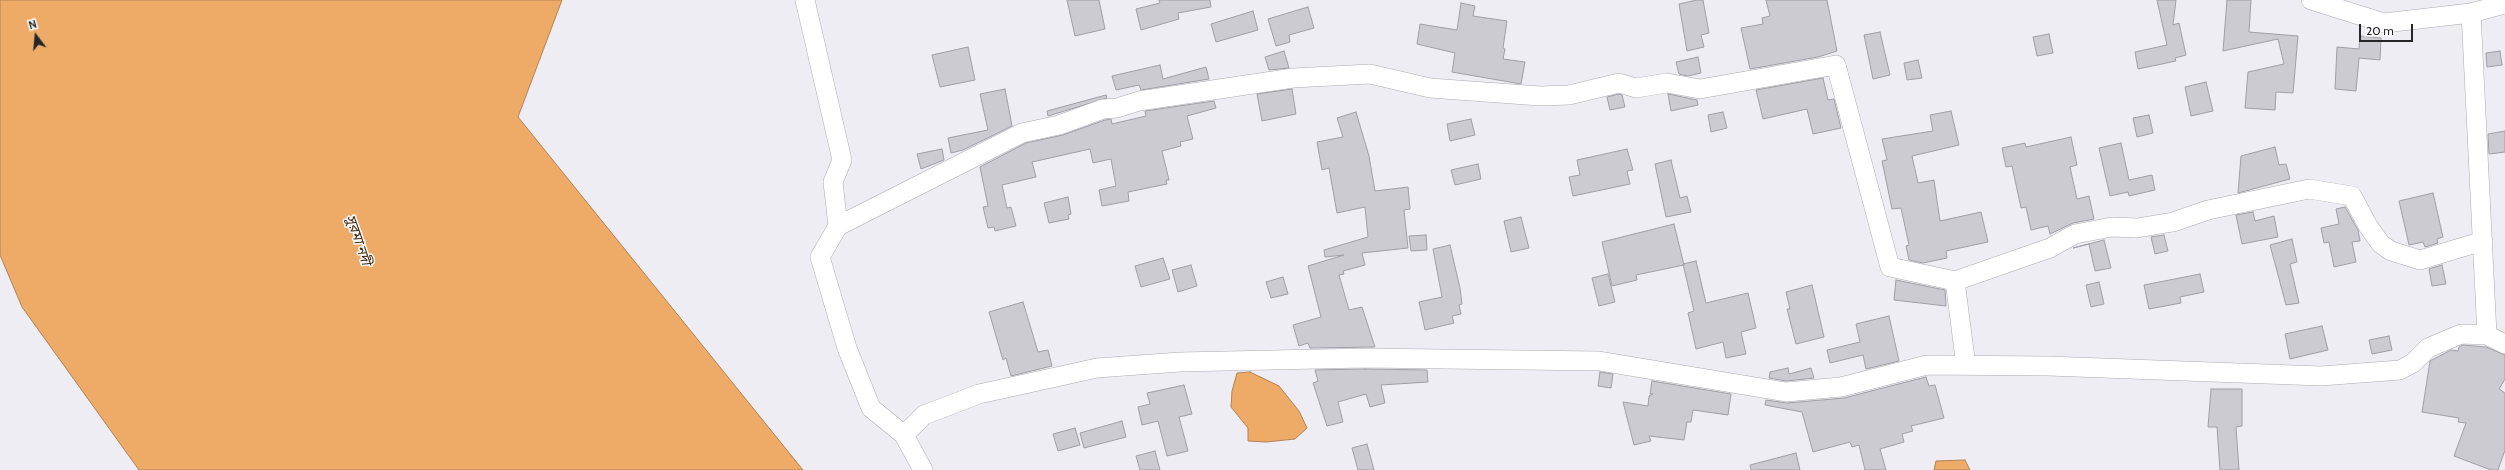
<!DOCTYPE html>
<html>
<head>
<meta charset="utf-8">
<style>
	body { margin:0 }
	#map { position:relative; width:2505px; height:470px; overflow:hidden; background:#efedf4; font-family:Cabin,sans-serif }
	canvas { display:block }
	.north { position:absolute; left:16px; top:16px; width:40px; height:40px; -webkit-text-stroke:3px #fcfbff; paint-order:stroke; rotate:344deg; font-size:11px; font-weight:700; line-height:16px; text-align:center; color:#262528 }
	.north::after { content:''; display:block; margin:auto; width:14px; height:18px; background:#262528; clip-path:polygon(50% 0,100% 100%,50% 72%,0 100%) }
	.scale { position:absolute; left:2359px; top:24px; width:54px; height:18px; box-sizing:border-box; border:2px solid #262528; border-top:0; padding-left:5px; font-size:12px; line-height:14px; white-space:nowrap; color:#262528; -webkit-text-stroke:3px #fcfbff; paint-order:stroke }
</style>
</head>
<body>
<div id="map">
<canvas width="2505" height="470"></canvas>
<div class="north">N</div>
<div class="scale">20 m</div>
</div>
<script>
const context = document.querySelector('canvas').getContext('2d');
context.lineJoin = 'round';
function paint(path, color) { context.fillStyle = color; context.fill(path, 'evenodd'); }
const poly = rows => new Path2D(rows.map(r => 'M' + r).join(''));
function strokePath(path, color, width, dash) { context.strokeStyle = color; context.lineWidth = width; context.lineCap = dash ? 'butt' : 'round'; context.setLineDash(dash || []); context.stroke(path); }
function write(font, color, halo, rows, align = 'center') {
  context.font = font + ' Cabin,"Noto Sans Bengali",sans-serif'; context.lineWidth = 3; context.setLineDash([]); context.textBaseline = 'middle'; context.strokeStyle = halo; context.fillStyle = color; for (const [text, x, y, turn = 0] of rows) {
    context.save(); context.translate(x, y); context.rotate((+turn || 0) * Math.PI / 180); context.textAlign = isNaN(turn) ? turn : align; if (halo) context.strokeText(text, 0, 0); context.fillText(text, 0, 0); context.restore();
  }
}
const water = poly([
	[0,0,562,0,518,117,803,470,139,470,22,307,0,255,0,0],
	[1250,372,1279,386,1299,411,1307,428,1295,439,1266,442,1248,441,1248,428,1231,407,1232,391,1237,373,1250,372],
	[1965,460,1970,470,1934,470,1936,461,1965,460]
]);
const building = poly([
	[1067,0,1099,0,1105,29,1075,36,1067,0],
	[1159,0,1210,0,1211,7,1178,13,1179,19,1141,30,1136,9,1160,3,1159,0],
	[1697,0,1703,0,1709,33,1701,35,1704,47,1687,51,1679,4,1697,0],
	[1766,0,1827,0,1837,51,1818,57,1750,69,1741,28,1763,24,1762,18,1770,16,1766,0],
	[2157,0,2176,0,2173,25,2179,23,2186,55,2175,58,2176,61,2138,69,2135,52,2167,45,2157,0],
	[2227,0,2251,0,2249,32,2298,36,2293,93,2276,92,2275,110,2245,108,2248,72,2284,64,2278,39,2223,51,2227,0],
	[1461,3,1475,6,1473,16,1507,21,1503,48,1505,49,1503,59,1525,62,1521,84,1452,72,1455,53,1417,44,1420,24,1457,30,1461,3],
	[1308,7,1314,28,1289,35,1290,42,1276,46,1268,19,1308,7],
	[1253,11,1258,30,1216,42,1211,24,1253,11],
	[1880,32,1890,75,1873,79,1864,35,1880,32],
	[2049,34,2053,53,2037,56,2033,37,2049,34],
	[2360,36,2381,38,2380,60,2359,58,2356,91,2335,89,2337,47,2359,49,2360,36],
	[968,47,975,80,940,87,932,55,968,47],
	[1284,51,1289,68,1269,70,1265,57,1284,51],
	[2500,51,2502,65,2487,67,2486,53,2500,51],
	[1698,57,1701,73,1688,76,1679,74,1676,62,1698,57],
	[1918,60,1922,78,1907,80,1904,63,1918,60],
	[1160,65,1163,79,1206,67,1209,79,1141,90,1139,85,1116,90,1112,76,1160,65],
	[1823,78,1828,100,1834,99,1841,128,1813,134,1807,109,1763,119,1756,90,1823,78],
	[2206,82,2213,111,2191,116,2185,87,2206,82],
	[1005,89,1012,126,963,150,951,153,948,138,988,130,980,94,1005,89],
	[1292,89,1296,114,1262,121,1257,94,1292,89],
	[1619,94,1622,95,1625,107,1610,110,1607,97,1619,94],
	[1668,94,1697,100,1698,105,1671,111,1668,94],
	[1106,95,1107,98,1048,116,1047,111,1106,95],
	[1214,101,1216,108,1187,116,1193,139,1180,142,1181,146,1162,151,1169,180,1166,180,1167,184,1128,192,1129,201,1102,206,1099,190,1116,186,1111,159,1093,163,1090,149,1032,162,1036,177,1002,185,1007,208,1011,207,1016,226,995,231,994,227,988,228,983,207,988,206,980,167,1026,143,1063,135,1105,120,1111,119,1112,124,1146,116,1145,111,1214,101],
	[1951,111,1959,145,1912,156,1918,183,1934,180,1940,221,1981,212,1988,242,1946,251,1947,258,1923,263,1909,260,1906,246,1909,245,1901,208,1892,209,1882,161,1887,160,1882,139,1933,131,1930,115,1951,111],
	[1356,112,1369,156,1375,191,1408,187,1410,209,1404,210,1408,248,1362,253,1365,265,1343,271,1344,274,1339,275,1349,310,1362,307,1375,347,1310,348,1308,343,1299,346,1293,325,1321,317,1308,266,1344,255,1325,257,1324,250,1368,237,1365,207,1337,213,1329,168,1322,170,1317,142,1343,137,1337,118,1356,112],
	[1723,112,1727,128,1711,132,1708,115,1723,112],
	[2149,115,2153,133,2137,137,2133,118,2149,115],
	[1471,119,1475,135,1450,141,1447,124,1471,119],
	[2505,131,2505,152,2489,154,2488,134,2505,131],
	[2071,137,2077,165,2070,167,2077,199,2089,196,2094,219,2073,223,2050,234,2048,226,2031,230,2026,207,2021,208,2012,166,2006,167,2002,148,2025,143,2026,147,2071,137],
	[2121,143,2129,180,2152,175,2155,190,2129,196,2128,192,2110,196,2099,148,2121,143],
	[2275,147,2279,165,2286,164,2290,179,2238,193,2241,156,2275,147],
	[942,149,944,160,921,169,917,154,942,149],
	[1627,149,1633,170,1627,171,1630,184,1573,196,1569,177,1580,175,1577,160,1627,149],
	[1671,160,1680,198,1687,196,1691,212,1666,217,1655,164,1671,160],
	[1478,164,1481,179,1455,185,1451,170,1478,164],
	[2433,193,2443,237,2437,239,2438,243,2425,247,2423,242,2409,245,2399,201,2433,193],
	[1068,197,1071,214,1068,215,1069,219,1049,223,1044,203,1068,197],
	[2345,207,2358,230,2360,241,2352,242,2356,262,2334,267,2329,242,2324,243,2321,228,2339,224,2336,209,2345,207],
	[2253,212,2255,221,2274,216,2278,237,2242,244,2236,215,2253,212],
	[1521,217,1529,248,1511,252,1504,221,1521,217],
	[1674,224,1684,265,1636,275,1637,280,1612,286,1602,242,1674,224],
	[1426,235,1427,250,1411,251,1409,236,1426,235],
	[2164,235,2168,251,2155,254,2151,237,2164,235],
	[2292,239,2297,262,2290,264,2299,303,2286,305,2270,245,2292,239],
	[2104,240,2111,268,2095,271,2089,244,2073,248,2104,240],
	[1450,245,1460,288,1462,304,1459,305,1461,314,1452,316,1454,323,1425,330,1419,302,1442,297,1433,249,1450,245],
	[1163,258,1170,279,1141,287,1135,266,1163,258],
	[1696,261,1706,303,1748,293,1756,328,1741,332,1746,354,1726,358,1723,342,1696,349,1688,313,1694,311,1683,264,1696,261],
	[1191,265,1197,286,1178,292,1172,270,1191,265],
	[2442,265,2446,284,2432,286,2429,269,2442,265],
	[1608,274,1615,302,1599,306,1592,278,1608,274],
	[2200,274,2204,292,2180,297,2181,303,2149,309,2144,285,2200,274],
	[1283,277,1288,294,1271,298,1266,282,1283,277],
	[1896,280,1945,290,1946,306,1894,300,1896,280],
	[2099,282,2104,304,2091,307,2086,285,2099,282],
	[1812,285,1824,337,1796,344,1787,309,1790,309,1786,292,1812,285],
	[1023,302,1038,352,1048,350,1052,366,1011,376,1006,358,1003,360,989,312,1023,302],
	[1889,316,1899,361,1866,369,1863,355,1830,363,1827,350,1860,342,1856,324,1889,316],
	[2322,326,2328,350,2290,359,2285,334,2322,326],
	[2389,336,2392,350,2372,354,2369,340,2389,336],
	[2463,345,2486,347,2505,355,2505,379,2499,389,2505,393,2505,450,2498,470,2491,470,2454,456,2466,423,2458,422,2459,418,2422,412,2430,361,2451,350,2458,351,2459,347,2463,345],
	[1788,368,1789,374,1811,368,1814,378,1786,381,1769,378,1770,372,1788,368],
	[1365,369,1427,370,1428,382,1381,385,1385,403,1370,407,1366,394,1338,402,1343,422,1327,426,1313,383,1318,381,1315,370,1365,369],
	[1600,372,1613,374,1611,388,1598,386,1600,372],
	[1926,377,1929,386,1935,385,1944,418,1911,426,1913,431,1902,434,1904,442,1880,449,1886,470,1865,470,1859,445,1852,447,1850,442,1813,452,1802,412,1765,405,1766,400,1787,403,1844,398,1926,377],
	[1652,381,1731,394,1728,415,1693,410,1691,422,1687,422,1684,440,1649,436,1651,441,1634,445,1623,402,1648,406,1649,396,1653,394,1650,394,1652,381],
	[1184,385,1192,414,1179,417,1188,451,1167,456,1158,421,1142,425,1138,407,1150,404,1147,393,1184,385],
	[2211,389,2242,389,2242,426,2236,427,2239,470,2220,470,2217,427,2208,427,2211,389],
	[1122,421,1126,437,1084,448,1080,433,1122,421],
	[1075,428,1080,445,1058,451,1053,434,1075,428],
	[1367,444,1374,470,1358,470,1352,448,1367,444],
	[1155,451,1160,470,1140,470,1136,456,1155,451],
	[1796,453,1800,470,1751,470,1750,465,1796,453]
]);
const minor = poly([
	[805,0,842,160,833,182,838,226,820,257,847,348,871,408,904,435,923,470],
	[2311,0,2384,23,2471,13,2505,4],
	[2471,13,2487,335],
	[838,226,1022,133,1059,125,1103,109,1117,108,1139,101,1293,78,1370,74,1430,88,1540,96,1569,95,1619,83,1636,88,1667,83,1700,89,1836,65,1890,267,1955,281,1966,366],
	[1955,281,2050,248,2075,234,2112,227,2137,228,2173,222,2208,210,2309,189,2352,196,2368,226,2381,244,2391,251,2420,260,2483,241],
	[904,435,924,415,979,394,1097,368,1180,362,1365,358,1599,361,1786,392,1841,387,1927,365,2048,366,2321,376,2400,370,2413,363,2428,348,2461,334,2487,335,2505,344]
]);
const waterNames = [
	["সুরমা নদী",358,240,71]
];
paint(water, '#eeaa67');
strokePath(water, '#b28254', 1);
paint(building, '#cccbd1');
strokePath(building, '#a09ea5', 1);
strokePath(minor, '#abaab0', 20);
strokePath(minor, '#fff', 19);
write('italic 14px', '#43280a', '#fcfbff', waterNames);
</script>
</body>
</html>
